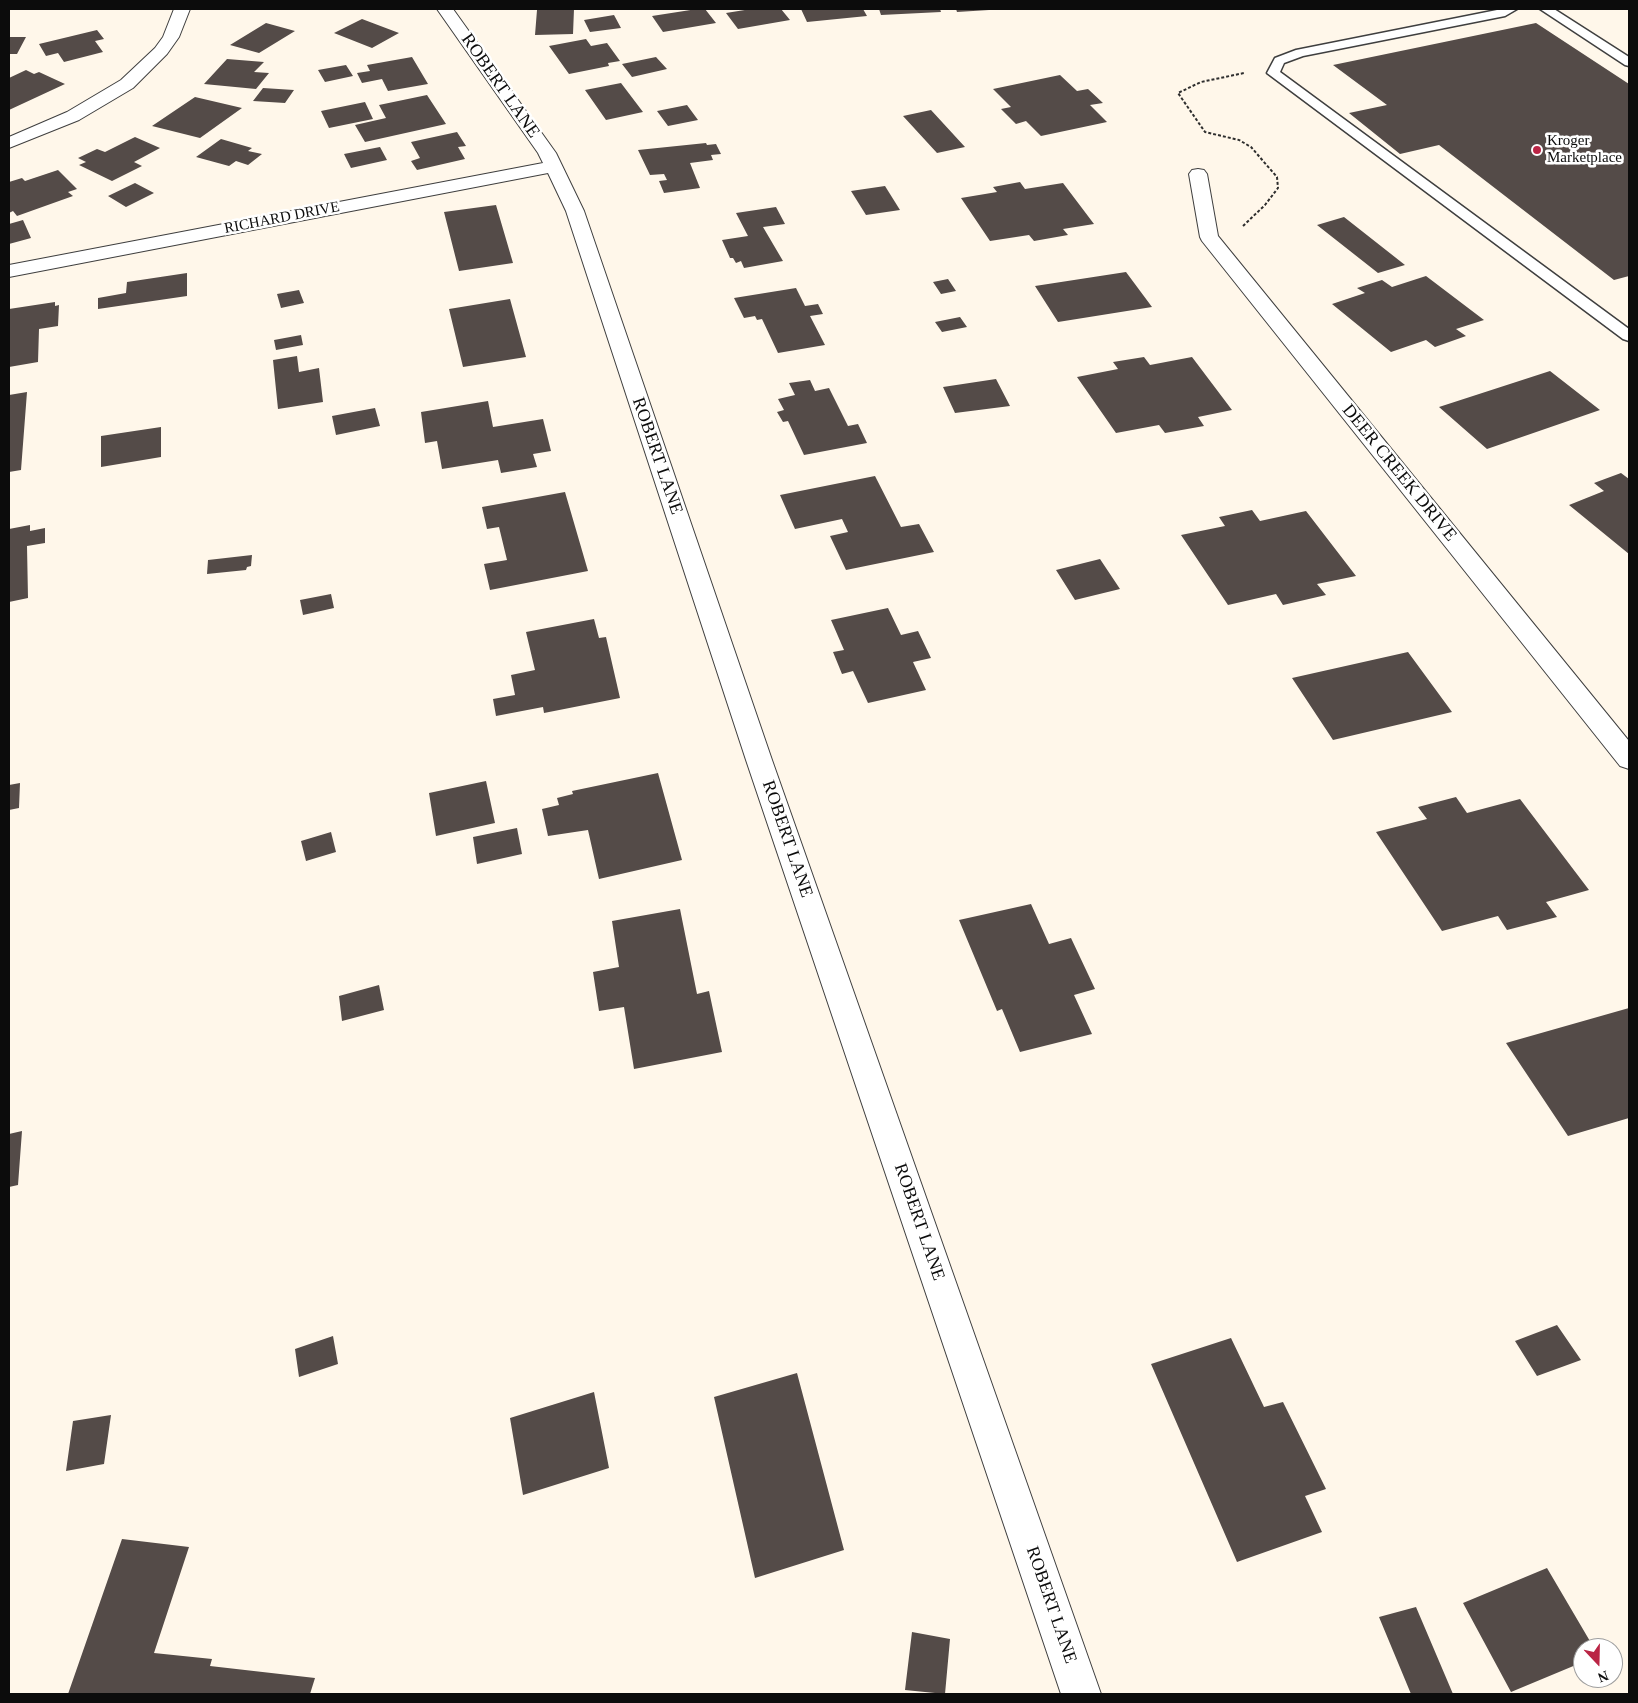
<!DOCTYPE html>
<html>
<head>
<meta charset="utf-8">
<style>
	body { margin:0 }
	#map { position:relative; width:1638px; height:1703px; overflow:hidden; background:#fff7ea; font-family:"Times New Roman",serif }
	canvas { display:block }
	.frame { position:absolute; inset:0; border:10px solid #0c0c0c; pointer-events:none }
	.north { position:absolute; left:1573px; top:1638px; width:50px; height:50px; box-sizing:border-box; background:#fff; border:1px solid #9e9e9e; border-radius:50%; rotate:159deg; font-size:14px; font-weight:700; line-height:20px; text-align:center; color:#0c0c0c }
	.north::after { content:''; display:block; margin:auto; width:18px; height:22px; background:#ba2545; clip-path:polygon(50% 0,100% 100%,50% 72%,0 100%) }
</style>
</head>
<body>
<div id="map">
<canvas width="1638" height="1703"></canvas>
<div class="frame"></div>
<div class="north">N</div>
</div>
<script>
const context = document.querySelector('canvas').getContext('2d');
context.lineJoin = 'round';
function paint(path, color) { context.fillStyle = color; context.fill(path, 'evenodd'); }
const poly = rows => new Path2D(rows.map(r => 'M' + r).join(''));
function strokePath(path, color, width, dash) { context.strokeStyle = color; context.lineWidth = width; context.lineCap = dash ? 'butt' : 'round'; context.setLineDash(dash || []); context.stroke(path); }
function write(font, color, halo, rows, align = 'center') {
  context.font = font + ' "Times New Roman",serif'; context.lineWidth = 5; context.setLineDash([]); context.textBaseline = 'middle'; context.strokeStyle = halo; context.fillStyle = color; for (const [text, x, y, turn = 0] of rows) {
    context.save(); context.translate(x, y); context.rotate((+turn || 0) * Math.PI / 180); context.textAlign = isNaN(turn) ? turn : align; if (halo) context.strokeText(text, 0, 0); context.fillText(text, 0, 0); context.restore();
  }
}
const building = poly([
	[568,9,574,9,573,34,535,35,537,10],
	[697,9,705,9,716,23,663,32,652,16],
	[751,9,781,9,790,20,738,29,726,13],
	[801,9,863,9,867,16,807,22],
	[879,9,940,9,941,12,881,15],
	[956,9,989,9,989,10,957,12],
	[614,15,621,28,590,32,584,20],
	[362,19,399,33,372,48,334,33],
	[266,23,295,31,259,53,230,45],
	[1536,23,1629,84,1629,276,1614,280,1439,145,1400,154,1349,113,1387,105,1333,65],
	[97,30,104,39,95,41,103,52,64,62,58,53,46,56,39,44],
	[9,37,26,37,17,54,9,54],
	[586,39,591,46,607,43,620,61,608,63,609,66,569,74,549,46],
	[412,57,428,84,388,91,382,79,362,83,357,73,370,71,367,65],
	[656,57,667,69,632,77,622,64],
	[227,59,264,62,254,72,269,73,256,89,204,84],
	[346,65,353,76,325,82,318,70],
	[26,70,34,74,39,72,65,84,9,110,9,78],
	[1060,75,1077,91,1088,89,1103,103,1090,105,1107,122,1041,136,1026,121,1016,124,1001,109,1011,107,993,89],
	[621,83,643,112,606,120,585,90],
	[263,88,294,90,285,103,253,101],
	[427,95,446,124,365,142,355,125,386,118,379,105],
	[195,97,242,108,200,138,152,126],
	[365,102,373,119,329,128,321,111],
	[687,105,698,120,668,126,657,111],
	[931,110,965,147,937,153,903,116],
	[457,132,466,146,458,147,465,159,417,170,411,161,420,158,411,142],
	[135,137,160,148,134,162,142,166,112,181,79,165,86,162,78,158,97,149,105,152],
	[221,139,252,148,248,151,262,154,248,165,236,161,229,166,196,157],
	[706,143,707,145,716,144,721,154,711,155,713,160,690,163,700,188,664,193,659,181,667,180,664,174,650,175,638,150],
	[380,147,387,160,351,168,344,154],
	[58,170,77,189,68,192,73,196,17,216,13,211,9,213,9,182,22,178,25,181],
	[1020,182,1025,189,1063,183,1094,224,1063,229,1068,235,1034,241,1029,235,990,241,961,198,997,192,993,187],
	[135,183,154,193,126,207,108,196],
	[885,186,900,210,866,215,851,191],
	[496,205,513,263,459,271,444,212],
	[776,207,785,224,763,227,783,261,744,268,741,261,736,263,733,258,730,258,722,240,748,236,736,213],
	[1344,217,1405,265,1378,273,1317,225],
	[23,220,31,238,9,244,9,224],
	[1126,272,1152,307,1058,322,1035,286],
	[187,273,187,296,98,309,98,298,126,293,127,282],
	[1426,276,1484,320,1456,329,1466,336,1435,347,1426,340,1391,352,1332,304,1365,293,1357,288,1382,280,1392,287],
	[948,279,956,291,941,294,933,282],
	[796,288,805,306,818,304,823,314,810,316,825,345,778,353,762,319,757,320,755,316,744,318,734,298],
	[299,290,304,303,281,308,277,294],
	[510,299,526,357,463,367,449,309],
	[55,302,55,306,59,305,58,326,39,329,38,362,9,367,9,309],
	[960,317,967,327,942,332,935,322],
	[301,335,303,345,276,350,274,340],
	[297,356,299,372,319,368,323,402,278,409,273,360],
	[1144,357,1150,365,1192,357,1232,410,1198,417,1204,426,1165,433,1159,425,1116,433,1077,377,1118,369,1113,362],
	[1550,371,1600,410,1487,449,1439,407],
	[996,379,1010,406,955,413,943,387],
	[810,380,815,391,829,388,848,426,858,424,867,443,804,455,788,421,783,422,777,412,784,410,778,399,795,395,789,383],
	[27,392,21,470,9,472,9,395],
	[488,401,493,427,543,419,551,451,533,454,537,467,501,473,498,460,442,469,437,441,425,443,421,412],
	[375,408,380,426,336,435,332,416],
	[161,427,161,457,101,467,101,436],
	[1621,473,1629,479,1629,554,1569,505,1604,491,1594,483],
	[875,476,901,527,919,524,934,552,846,570,830,536,848,532,842,519,795,529,780,495],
	[565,492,588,571,490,590,484,564,507,560,499,527,487,529,482,507],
	[1252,510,1260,521,1306,511,1356,576,1317,584,1326,595,1283,605,1276,594,1228,605,1181,535,1225,526,1219,517],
	[30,525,30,531,45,528,45,543,27,546,28,598,9,602,9,529],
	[252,555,251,566,247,567,246,570,207,574,208,560],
	[1100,559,1120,589,1075,600,1056,570],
	[331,594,334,608,303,615,300,600],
	[888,608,901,635,918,631,931,658,913,662,926,690,868,703,853,671,842,674,833,652,844,650,831,620],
	[594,619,599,638,606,637,620,698,544,713,543,707,496,716,493,699,515,695,511,675,535,670,526,632],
	[1408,652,1452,712,1333,740,1292,678],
	[658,773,682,860,599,879,588,830,548,836,542,809,559,805,557,798,573,794,572,791],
	[486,781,495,823,436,836,429,793],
	[20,783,19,808,9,810,9,785],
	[1456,797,1467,813,1520,799,1589,890,1546,902,1557,917,1507,930,1498,916,1442,931,1376,832,1427,819,1418,807],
	[517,828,522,854,477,864,473,837],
	[331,832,336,852,306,861,301,841],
	[1031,904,1049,944,1071,938,1095,989,1074,995,1092,1034,1020,1052,1002,1009,997,1011,959,920],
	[680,909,697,994,709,991,722,1052,634,1069,624,1007,599,1011,593,972,619,967,612,921],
	[379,985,384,1010,342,1021,339,996],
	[1629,1008,1629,1118,1568,1136,1506,1043],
	[22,1131,18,1185,9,1187,9,1134],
	[1557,1325,1581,1360,1537,1376,1515,1341],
	[333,1336,338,1364,299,1377,295,1349],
	[1231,1338,1264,1407,1283,1402,1326,1489,1305,1496,1322,1532,1237,1562,1151,1364],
	[797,1373,844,1550,755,1578,714,1397],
	[594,1392,609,1468,523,1495,510,1418],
	[111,1415,104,1464,66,1471,73,1421],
	[122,1539,189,1547,154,1653,212,1659,210,1666,315,1678,310,1694,68,1694],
	[1547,1568,1594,1648,1583,1648,1583,1662,1511,1692,1463,1603],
	[1416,1607,1453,1694,1411,1694,1379,1617],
	[912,1632,950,1639,945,1694,905,1690]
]);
const path = poly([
	[1243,226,1265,205,1278,188,1277,177,1251,147,1239,140,1205,132,1178,93,1201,82,1244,73]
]);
const service = poly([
	[1502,9,1517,9,1505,16,1303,56,1284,63,1280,72,1629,329,1629,341,1623,339,1267,73,1275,58,1296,50,1502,9],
	[1540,9,1554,9,1629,57,1629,66,1625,65,1540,9]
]);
const minor = poly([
	[174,9,190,9,179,37,167,54,133,88,79,120,9,148,9,137,67,112,121,80,155,48,163,37,174,9],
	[437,9,453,9,556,153,584,211,772,760,1101,1694,1061,1694,746,760,566,211,548,173,9,277,9,265,543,163,538,153,437,9],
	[1198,169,1204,170,1207,174,1218,236,1629,741,1629,769,1620,766,1202,241,1200,237,1189,174,1192,170,1198,169]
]);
const markers = [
	[1537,150,5,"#ba2545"]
];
const farPoinames = [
	["Kroger",1547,141],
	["Marketplace",1547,158]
];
const farStreetnames = [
	["RICHARD DRIVE",282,218,-11]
];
const streetNames = [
	["ROBERT LANE",500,86,55],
	["ROBERT LANE",657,456,71],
	["DEER CREEK DRIVE",1399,473,51],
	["ROBERT LANE",787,839,71],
	["ROBERT LANE",919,1222,71],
	["ROBERT LANE",1051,1605,71]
];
paint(building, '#544b48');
strokePath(service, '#3f3f3f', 3);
strokePath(minor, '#3f3f3f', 2);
strokePath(path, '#2e2e2e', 2, [3, 2]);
paint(service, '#fff');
paint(minor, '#fff');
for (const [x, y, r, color] of markers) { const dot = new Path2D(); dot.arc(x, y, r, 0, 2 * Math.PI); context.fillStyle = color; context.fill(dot); strokePath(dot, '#fff', 2); }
write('15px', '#0c0c0c', '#fff', farPoinames, 'left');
write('15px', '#0c0c0c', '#fff', farStreetnames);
write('18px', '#0c0c0c', '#fff', streetNames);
</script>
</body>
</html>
